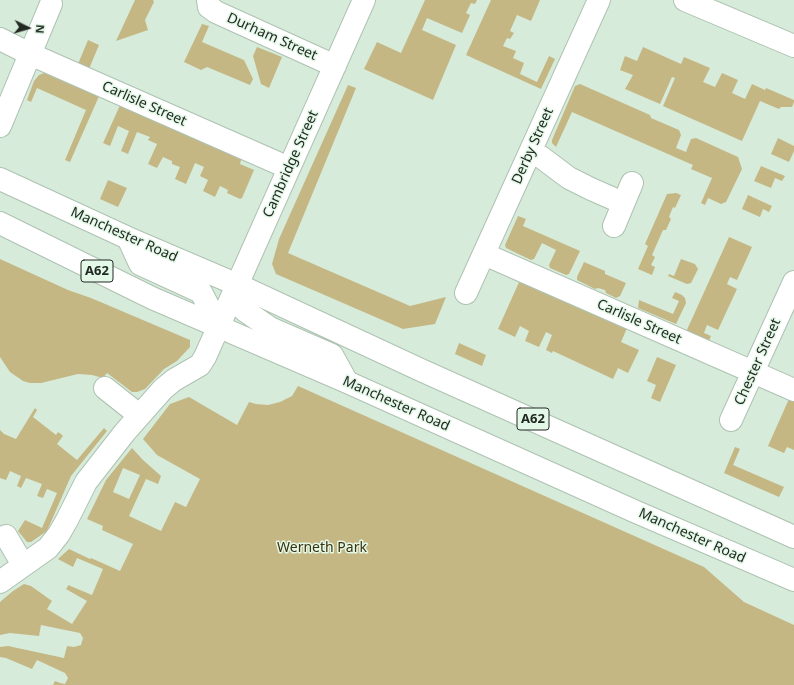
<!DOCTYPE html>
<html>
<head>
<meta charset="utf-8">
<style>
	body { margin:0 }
	#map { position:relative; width:794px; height:685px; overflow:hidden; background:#d6ebda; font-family:"Noto Sans",sans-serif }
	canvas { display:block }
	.north { position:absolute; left:8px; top:8px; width:40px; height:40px; -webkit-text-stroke:3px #e3f8e7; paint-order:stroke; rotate:95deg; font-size:11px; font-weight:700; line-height:16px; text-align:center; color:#222923 }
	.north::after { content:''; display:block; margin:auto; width:14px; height:18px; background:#222923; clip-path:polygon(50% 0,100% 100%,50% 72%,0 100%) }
</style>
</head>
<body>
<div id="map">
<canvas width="794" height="685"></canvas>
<div class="north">N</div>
</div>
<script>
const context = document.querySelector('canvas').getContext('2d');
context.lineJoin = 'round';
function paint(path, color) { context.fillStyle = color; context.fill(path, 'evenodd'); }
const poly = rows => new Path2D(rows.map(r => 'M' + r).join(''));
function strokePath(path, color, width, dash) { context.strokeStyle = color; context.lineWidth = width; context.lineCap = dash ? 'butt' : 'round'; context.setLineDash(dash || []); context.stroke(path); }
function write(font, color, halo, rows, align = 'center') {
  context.font = font + ' "Noto Sans",sans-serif'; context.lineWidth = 3; context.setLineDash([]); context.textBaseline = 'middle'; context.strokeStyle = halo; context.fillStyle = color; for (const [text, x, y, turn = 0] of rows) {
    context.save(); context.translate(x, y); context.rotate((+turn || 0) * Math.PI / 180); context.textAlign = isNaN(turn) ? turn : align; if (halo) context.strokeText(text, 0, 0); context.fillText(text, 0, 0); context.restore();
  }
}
const green = poly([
	[135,0,153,0,154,2,145,20,148,30,116,41],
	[425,0,477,0,475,4,471,3,466,13,470,15,462,33,427,18,422,30,456,45,433,100,364,69,377,42,401,53],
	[491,0,540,0,531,21,517,15,510,31,514,33,510,39,507,38,503,46,516,51,513,58,524,63,520,74,537,82,549,56,555,59,541,89,466,55],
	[202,24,209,26,202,42,244,60,253,79,250,85,207,67,201,70,184,62],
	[88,40,99,45,89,69,78,64],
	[257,47,282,57,269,88,261,84,253,56],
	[643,47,681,64,684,57,710,68,703,82,715,87,722,73,738,80,732,93,745,99,752,84,765,90,766,88,794,100,794,102,792,107,781,107,779,109,760,101,742,141,663,106,675,78,672,77,660,104,625,89,633,75,620,70,625,56,637,61],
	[44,73,50,74,100,94,70,162,65,160,86,110,37,88,31,102,27,100,34,81,39,75],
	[580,84,650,115,651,118,679,130,681,135,676,148,686,152,691,139,696,138,738,157,742,169,726,202,721,204,708,198,705,205,701,203,712,178,691,169,693,165,572,112,556,147,552,143,552,140,575,86],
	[348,85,356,88,288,253,410,306,446,297,435,324,403,329,276,274,272,264,279,239],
	[121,103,242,156,240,164,254,170,242,198,240,199,227,193,228,190,220,186,215,197,203,191,208,180,200,176,204,167,195,163,186,184,175,179,180,167,172,164,172,161,163,157,157,168,148,164,157,144,148,140,150,137,137,132,128,154,121,151,129,131,118,126,110,146,103,143],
	[778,138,794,146,794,151,789,162,771,154],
	[761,166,785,176,782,181,775,178,771,188,754,181],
	[108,180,127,188,118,207,100,199],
	[676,193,681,195,675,208,673,207,669,217,671,219,666,230,663,230,652,255,655,257,651,265,655,267,652,275,638,269,648,246,645,244,667,194],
	[748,195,772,206,769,212,763,209,760,217,742,209],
	[518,216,526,219,523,226,580,251,569,274,566,275,550,268,549,265,556,250,542,243,534,259,531,260,506,248,505,245],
	[729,237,752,247,737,280,730,277,727,284,737,289,718,330,707,325,704,333,711,336,708,343,686,332],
	[0,259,68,290,91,298,190,340,190,347,177,361,164,369,145,389,137,392,132,392,107,373,103,378,92,375,78,374,41,383,30,383,23,381,10,372,0,357],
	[681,259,695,264,698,269,691,283,687,284,668,276,669,274,674,276],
	[584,262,605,271,605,274,626,283,620,296,616,298,606,293,605,290,598,288,595,289,577,280,577,277],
	[520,280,627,328,621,342,639,350,628,373,618,368,613,379,553,351,552,353,546,350,552,335,546,332,539,347,525,341,529,331,520,326,515,337,498,329],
	[675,292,682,295,685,298,686,303,676,324,638,308,639,300,673,314,679,301,672,298],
	[459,343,486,355,482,366,455,354],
	[657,357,676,365,660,402,651,398,656,385,647,381],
	[298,386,704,567,744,602,794,625,794,685,53,685,55,681,60,683,65,684,68,678,65,673,37,660,32,669,6,658,0,657,0,647,8,646,64,658,67,646,74,647,81,645,83,638,80,633,41,625,39,636,10,633,0,635,0,602,13,591,24,584,31,586,52,601,47,609,72,624,87,601,66,589,68,586,68,585,92,595,103,569,77,558,73,567,58,559,69,549,90,559,91,558,120,571,133,544,102,530,103,526,87,519,106,480,132,448,143,460,161,476,158,484,146,479,129,516,161,531,175,502,186,507,200,479,157,455,143,439,170,404,189,397,237,425,249,402,256,404,268,405,280,402,292,396],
	[123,468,140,475,129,499,113,492],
	[789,399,794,401,794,450,787,447,784,453,768,446],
	[35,408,37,410,33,417,56,435,58,432,61,434,63,436,57,444,77,460,104,428,107,431,71,476,47,531,31,542,27,542,18,531,25,520,42,528,57,493,47,489,43,498,37,496,42,484,26,478,21,488,17,486,21,476,10,471,6,480,0,478,0,430,4,434,16,439],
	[735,447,740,449,733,465,784,487,779,497,724,473]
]);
const minor = poly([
	[208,0,209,7,216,12,335,66],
	[685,0,794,46],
	[0,39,30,54,289,168],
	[0,126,51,4],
	[531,152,541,157,569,178,591,189,623,203],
	[614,226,632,183],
	[484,254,794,390],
	[466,293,599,0],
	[105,388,139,415],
	[731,420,794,282],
	[6,536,23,565],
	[0,582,48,548,59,534,67,520,86,482,125,432,163,389,174,380,200,365,205,357,364,0]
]);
const highway = poly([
	[0,179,128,238,238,285,423,371,794,537],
	[0,223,152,298,347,382,634,511,794,580],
	[128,238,140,264,201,292,219,327],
	[238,285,244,310,270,328,332,355,347,382]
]);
const shields = [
	[97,271,32],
	[533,419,32]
];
const shieldNames = [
	["A62",97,271],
	["A62",533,419]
];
const streetNames = [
	["Durham Street",272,37,24],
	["Carlisle Street",144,104,24],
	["Derby Street",533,146,-66],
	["Cambridge Street",291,164,-66],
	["Manchester Road",124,235,24],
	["Carlisle Street",639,322,24],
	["Chester Street",758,362,-66],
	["Manchester Road",396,404,24],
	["Manchester Road",692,536,24]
];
const parkNames = [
	["Werneth Park",322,548]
];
paint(green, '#c5b784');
strokePath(minor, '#adc2b1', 24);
strokePath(highway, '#adc2b1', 24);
strokePath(minor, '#fff', 22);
strokePath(highway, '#fff', 22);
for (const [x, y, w] of shields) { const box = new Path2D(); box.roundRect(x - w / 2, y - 11, w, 22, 3); context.fillStyle = '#e3f8e7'; context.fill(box); strokePath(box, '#222923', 1); }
write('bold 13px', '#222923', null, shieldNames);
write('14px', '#222923', '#e3f8e7', streetNames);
write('14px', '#3a310d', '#e3f8e7', parkNames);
</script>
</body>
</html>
